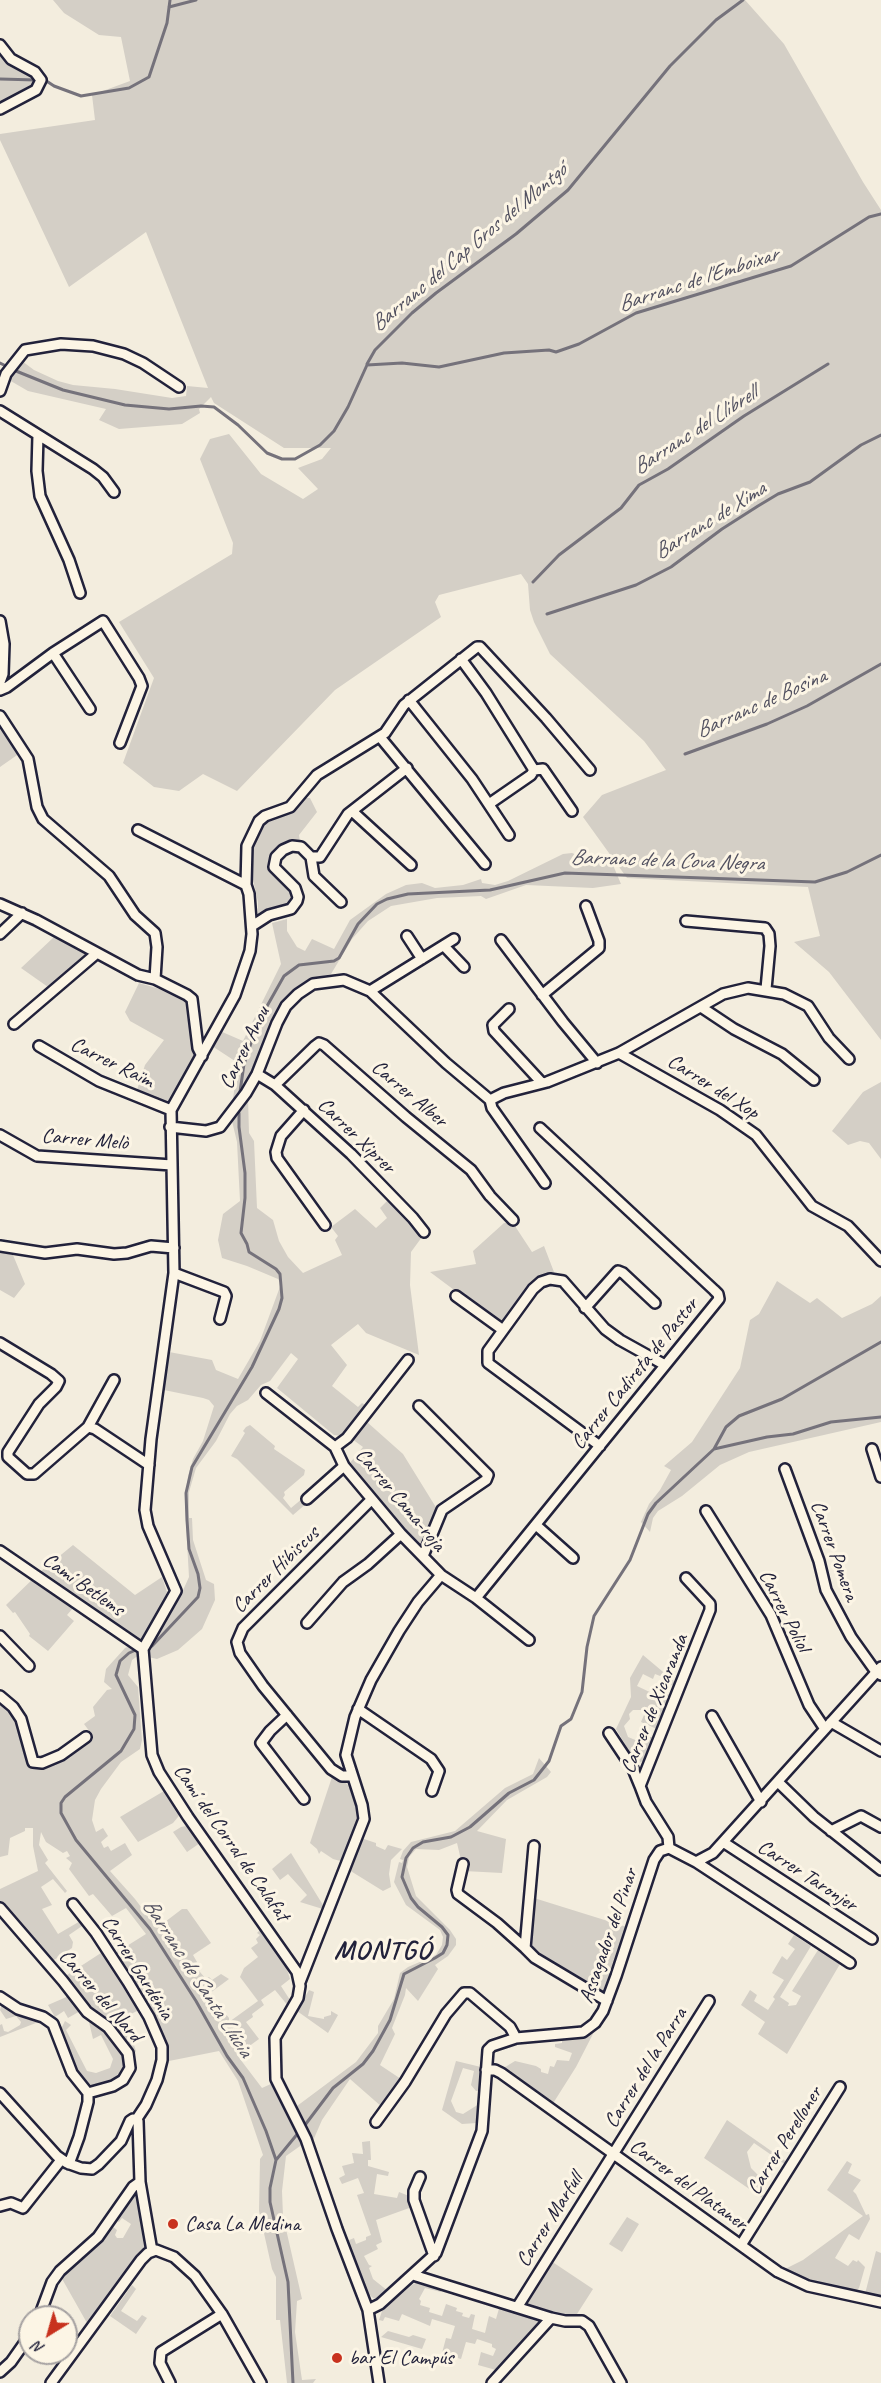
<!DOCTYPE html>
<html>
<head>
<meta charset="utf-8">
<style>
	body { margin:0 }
	#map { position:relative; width:881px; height:2383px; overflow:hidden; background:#f3edde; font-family:Caveat,sans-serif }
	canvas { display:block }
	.north { position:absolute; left:18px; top:2305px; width:60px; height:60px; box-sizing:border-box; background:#fcf5e5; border:2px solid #a5a1a1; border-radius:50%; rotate:217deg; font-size:16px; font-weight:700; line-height:24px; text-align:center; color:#22223b }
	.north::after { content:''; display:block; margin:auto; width:21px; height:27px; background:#c8321e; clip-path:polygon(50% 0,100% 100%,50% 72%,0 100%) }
</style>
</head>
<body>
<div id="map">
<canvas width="881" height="2383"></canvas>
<div class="north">N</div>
</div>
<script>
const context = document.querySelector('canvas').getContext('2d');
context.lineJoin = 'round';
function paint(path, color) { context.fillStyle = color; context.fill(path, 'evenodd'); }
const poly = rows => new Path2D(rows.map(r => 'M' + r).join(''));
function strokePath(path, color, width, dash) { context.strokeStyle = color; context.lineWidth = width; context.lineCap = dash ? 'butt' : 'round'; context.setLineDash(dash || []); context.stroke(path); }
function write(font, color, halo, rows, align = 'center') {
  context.font = font + ' Caveat,sans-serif'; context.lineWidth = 6; context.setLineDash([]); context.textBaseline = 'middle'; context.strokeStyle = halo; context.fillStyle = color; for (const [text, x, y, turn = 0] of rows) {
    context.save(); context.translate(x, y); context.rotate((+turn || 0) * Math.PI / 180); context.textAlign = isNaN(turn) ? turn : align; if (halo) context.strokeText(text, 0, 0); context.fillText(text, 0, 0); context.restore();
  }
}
const green = poly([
	[53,0,745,0,784,44,863,182,881,210,881,1040,829,972,794,942,820,936,808,887,627,878,583,817,602,795,666,770,644,741,550,654,534,622,530,610,528,584,521,574,439,595,435,602,441,617,335,690,237,791,203,774,179,791,154,787,123,763,154,678,119,622,232,554,233,543,200,459,210,439,229,434,261,474,303,499,318,489,298,468,322,459,331,448,284,448,214,403,211,397,199,409,200,413,182,424,119,429,99,420,106,409,28,391,9,380,22,361,34,370,58,381,73,385,115,389,172,398,186,396,187,386,208,388,146,232,69,287,0,140,0,134,95,120,92,95,130,81,121,37,99,35,64,13],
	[0,54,15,67,35,77,35,85,0,103],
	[0,725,20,753,0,767],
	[303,798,310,798,317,812,299,835,300,842,286,843,273,854,270,868,290,888,294,897,289,906,258,919,258,902,251,871,251,850,255,839,267,820,289,812,297,806],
	[572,853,585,858,610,858,621,884,593,888,526,885,486,899,481,896,437,898,391,906,368,921,352,939,331,974,309,980,284,1001,278,1011,252,1075,232,1106,238,1063,212,1046,220,1031,243,1041,281,964,272,923,287,919,287,931,297,947,305,951,312,939,334,949,350,920,386,894,406,885,422,883,435,888,463,885,481,879,482,883,495,885,508,881,563,854],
	[54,937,85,954,85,957,48,987,21,968],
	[139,983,177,994,187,1001,188,1005,195,1054,169,1105,136,1093,145,1065,164,1040,130,1021,125,1012],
	[881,1082,881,1159,869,1143,860,1141,848,1145,832,1131,863,1092],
	[248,1098,249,1133,254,1141,257,1208,273,1220,279,1241,288,1257,303,1273,342,1255,335,1240,338,1236,331,1227,355,1209,376,1228,387,1218,380,1208,387,1201,413,1222,422,1237,411,1252,410,1285,419,1355,366,1333,358,1324,331,1345,347,1365,332,1386,358,1407,362,1403,367,1406,342,1436,334,1435,277,1388,298,1359,291,1353,270,1381,261,1385,248,1400,237,1406,230,1414,216,1441,196,1468,189,1492,189,1518,192,1518,193,1540,206,1580,214,1584,215,1600,202,1629,178,1650,157,1659,139,1655,132,1660,128,1675,138,1687,142,1740,140,1749,121,1762,101,1789,95,1800,92,1820,96,1832,103,1828,108,1836,101,1842,104,1848,108,1846,111,1851,125,1843,132,1855,110,1871,135,1899,157,1928,182,1909,187,1909,211,1943,193,1955,197,1962,194,1965,206,1979,209,1977,212,1980,221,1974,229,1979,202,1999,204,2003,213,1998,229,2018,229,2022,258,2001,240,1977,244,1968,258,1957,251,1948,258,1943,256,1939,260,1935,257,1933,261,1929,286,1966,290,1979,281,1986,290,2000,289,2007,275,1990,261,2000,264,2005,252,2014,253,2017,246,2022,259,2039,237,2055,262,2088,273,2083,303,2144,286,2156,282,2191,283,2216,302,2299,297,2301,295,2332,302,2380,316,2379,313,2383,287,2383,280,2320,276,2320,276,2277,272,2269,259,2211,260,2159,263,2155,238,2081,219,2051,164,2062,165,2054,114,1954,146,1934,126,1908,112,1916,93,1894,89,1896,69,1869,72,1863,66,1858,70,1856,67,1851,63,1853,46,1842,41,1832,39,1845,48,1860,45,1863,67,1891,65,1893,53,1879,41,1887,52,1905,42,1909,58,1934,82,1920,85,1924,69,1935,73,1942,72,1948,51,1962,0,1903,0,1889,38,1871,33,1846,33,1828,25,1828,25,1831,10,1838,8,1855,0,1857,0,1699,13,1712,19,1725,26,1758,30,1766,60,1760,93,1736,84,1724,95,1716,93,1707,107,1690,112,1689,104,1682,106,1669,125,1648,139,1642,80,1600,67,1615,74,1621,48,1651,29,1636,30,1634,15,1612,13,1613,6,1605,40,1572,73,1545,135,1595,162,1577,167,1592,144,1640,157,1636,180,1597,189,1577,185,1507,188,1476,193,1459,203,1441,214,1406,209,1400,203,1398,164,1390,169,1352,212,1360,216,1370,238,1379,260,1341,281,1284,278,1279,247,1266,222,1258,218,1240,223,1214,240,1201,237,1142,232,1121],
	[504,1223,513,1223,532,1252,544,1246,554,1272,541,1276,529,1285,501,1325,430,1272,476,1264,473,1251],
	[0,1252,13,1255,25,1284,14,1298,0,1290],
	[777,1281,810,1303,817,1298,842,1318,872,1304,881,1296,881,1422,749,1452,720,1465,682,1496,658,1511,653,1518,650,1532,641,1522,649,1504,660,1490,671,1470,664,1466,692,1442,740,1368,750,1320,759,1314],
	[367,1422,403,1454,437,1509,419,1548,349,1464,363,1447,352,1439],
	[250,1425,275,1446,274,1449,305,1470,304,1475,284,1492,285,1495,283,1498,291,1508,303,1498,307,1503,293,1515,237,1459,231,1456,245,1433,243,1431,246,1427],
	[643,1655,675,1682,674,1686,667,1683,668,1679,655,1674,653,1679,643,1674,637,1686,656,1695,665,1696,666,1693,670,1695,657,1729,641,1722,644,1715,642,1710,633,1710,629,1714,630,1719,624,1726,628,1737,643,1743,646,1737,654,1737,645,1760,639,1763,635,1761,616,1729,631,1697,630,1678],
	[539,1758,551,1772,547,1777,507,1800,477,1831,506,1839,502,1873,464,1871,467,1863,461,1860,457,1843,439,1850,416,1849,409,1857,407,1867,416,1896,450,1930,456,1939,456,1945,448,1956,435,1965,438,1969,418,2001,406,1988,405,1995,392,2028,395,2034,380,2065,401,2079,390,2098,382,2107,350,2079,322,2120,312,2143,297,2106,356,2062,378,2033,378,2026,394,1999,400,1973,408,1967,436,1955,442,1945,443,1937,440,1930,406,1905,394,1882,399,1862,402,1863,403,1860,400,1859,403,1851,411,1842,455,1831,505,1788,533,1774],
	[333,1774,351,1787,359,1807,360,1819,344,1862,333,1859,321,1851,319,1854,317,1849,310,1843],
	[164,1791,180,1813,178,1817,173,1823,138,1842,120,1817],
	[181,1827,186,1826,191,1829,200,1843,187,1852,173,1832],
	[361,1838,376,1843,376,1846,385,1850,388,1845,402,1849,391,1860,389,1874,391,1887,383,1891,349,1870],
	[291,1853,326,1910,300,1902,307,1895,288,1874,280,1880,272,1869],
	[534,1898,627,1927,604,1993,602,1993,539,1955,531,1947],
	[794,1935,811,1946,780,1997,789,2003,788,2006,796,2005,801,1996,792,1991,818,1950,840,1964,787,2054,758,2034,765,2022,741,2005,750,1990,757,1995,754,2001,768,2010,775,1999,773,1997,784,1980,772,1973,782,1956,787,1960,795,1949,788,1944],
	[104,1951,141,2009,121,2019,134,2045,136,2051,133,2057,90,2011,64,1977],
	[309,1990,314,1992,308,2016,324,2019,324,2017,331,2015,331,2011,338,2015,328,2033,297,2011],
	[71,1995,82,2010,68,2018,64,2011,55,2017,48,2005],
	[2,2003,18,2014,41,2021,0,2037,0,2025,2,2024,4,2031,8,2032,20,2025,21,2022,16,2016,6,2019,0,2010],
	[88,2018,104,2029,123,2051,126,2071,112,2083,96,2087,85,2083,74,2070,60,2031,65,2021,71,2025,66,2030,87,2071,96,2073,110,2068,113,2059,101,2035,93,2039],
	[594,2032,576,2067,552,2105,502,2069,515,2061,536,2066,541,2069,541,2072,548,2074,550,2066,554,2067,557,2060,569,2061,572,2053,555,2047,555,2044,562,2043,562,2038],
	[456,2061,481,2067,480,2091,476,2091,471,2085,474,2071,463,2068,451,2101,456,2112,463,2114,479,2104,477,2123,462,2124,442,2110],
	[727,2120,787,2162,786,2165,754,2143,747,2152,751,2168,761,2178,758,2189,766,2197,764,2199,704,2158],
	[370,2141,371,2160,368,2160,368,2166,389,2172,388,2176,377,2174,374,2194,397,2198,399,2192,409,2196,412,2207,376,2220,382,2242,376,2245,378,2249,364,2256,369,2265,372,2266,369,2268,373,2279,388,2291,378,2299,373,2298,365,2291,347,2241,354,2238,356,2244,366,2240,366,2237,371,2235,357,2195,364,2193,358,2178,342,2184,339,2178,345,2175,342,2166,354,2163,352,2153,363,2154,362,2142],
	[847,2161,852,2164,848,2173,861,2180,853,2191,856,2194,866,2215,869,2214,870,2219,859,2240,849,2234,835,2258,848,2266,853,2260,857,2262,858,2260,865,2267,859,2288,855,2292,806,2281,783,2270,803,2260,863,2216,827,2190],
	[134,2194,136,2194,144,2247,87,2323,61,2277,98,2244,113,2227,117,2230,115,2235,117,2238,123,2238,131,2224,122,2218,119,2222,117,2221],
	[627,2217,639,2224,622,2252,609,2244],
	[876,2251,881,2253,881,2297,865,2294],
	[551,2261,593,2289,577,2314,563,2316,524,2303],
	[419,2281,442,2287,441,2292,425,2288,419,2299,421,2301,420,2305,430,2308,429,2312,442,2316,446,2304,457,2308,456,2311,463,2313,462,2316,469,2318,471,2314,475,2315,472,2329,485,2333,489,2316,496,2319,500,2305,538,2318,538,2323,496,2370,478,2365,481,2352,493,2356,496,2349,492,2347,492,2344,477,2339,475,2344,466,2342,461,2359,442,2353,446,2338,451,2339,455,2326,432,2319,430,2326,402,2314,399,2321,385,2317,383,2321,379,2320,382,2311,412,2285],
	[132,2285,136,2289,121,2311,137,2321,142,2315,147,2318,136,2334,110,2316],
	[388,2331,409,2337,413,2335,426,2339,422,2349,381,2337]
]);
const stream = poly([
	[169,7,196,0],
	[0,79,36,80],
	[45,80,54,86,81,96,129,88,149,77,167,23,170,0],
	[0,363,4,365],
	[367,364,375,350,412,313,436,293,516,234,568,190,670,66,716,20,743,0],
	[16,371,63,390,125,405,169,409,201,406,214,407,238,425,267,453,282,459,295,459,320,445,334,431,348,407,367,365,402,363,439,367,504,353,549,350,556,352,579,344,636,313,791,266,869,217,881,214],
	[533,582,559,555,621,508,639,485,668,469,744,416,828,364],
	[547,614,636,585,671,567,722,529,758,506,778,494,810,482,861,445,881,435],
	[685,754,767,724,807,706,881,664],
	[240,1092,244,1064,251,1043,262,1015,284,976,299,965,334,961,339,958,358,924,377,904,387,899,408,894,490,890,565,873,815,882,847,872,881,855],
	[714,1449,767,1437,793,1434,831,1422,881,1417],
	[152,1646,198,1597,200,1588,198,1574,189,1549,187,1520,186,1493,192,1467,252,1367,279,1309,282,1298,280,1274,276,1269,249,1252,247,1244,241,1233,245,1198,245,1173,239,1127,239,1113],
	[138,1649,129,1653,120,1661,116,1675,135,1715,134,1729,121,1751,65,1797,61,1803,61,1813,76,1840,150,1929,196,2001,227,2056,243,2078,266,2131,276,2160,270,2188,270,2202,288,2282,293,2383],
	[305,2125,333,2088,363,2064,373,2051,390,2020,404,1974,435,1958,443,1953,447,1945,448,1935,442,1927,418,1907,411,1898,402,1877,406,1858,413,1848,423,1842,451,1837,470,1827,509,1793,534,1780,549,1761,561,1726,571,1719,582,1692,587,1647,594,1616,630,1560,648,1514,656,1503,714,1449,726,1427,739,1416,782,1399,881,1342],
	[276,2160,299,2132]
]);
const street = poly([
	[0,45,11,59,35,72,41,80,36,90,0,109],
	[0,391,6,374,25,350,61,344,93,346,124,354,143,363,179,387],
	[0,411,93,469,103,477,114,492],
	[38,435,37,471,40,496,69,560,80,593],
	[0,621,4,644,3,674,0,682],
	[53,653,90,709],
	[461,659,486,693,534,770,531,775,489,804],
	[0,690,7,687,53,653,103,621,139,678,142,686,120,743],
	[409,700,472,779,509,835],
	[0,716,28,759,37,807,43,819,109,876,135,915,155,933,157,947,155,979],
	[380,737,485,864],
	[534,770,543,769,572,811],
	[352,811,411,865],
	[138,830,246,885,249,894,252,934,250,951,235,995,171,1110,174,1273,151,1439,145,1510,148,1526,176,1591,143,1649,152,1755,159,1772,188,1817,297,1972,300,1986,298,1998,275,2038,276,2079,306,2139,337,2229,368,2310,379,2383],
	[246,885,247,846,259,821,265,816,290,807,317,775,385,733,404,705,477,647,480,647,546,718,590,770],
	[341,902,314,876,311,857,320,857,348,814,407,768],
	[0,904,36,920,138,975,155,979,187,995,192,999,198,1048,202,1056],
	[686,921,765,928,769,934,770,946,766,989],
	[252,926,269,915,291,909,297,901,298,897,295,888,274,867,276,857,283,850,292,846,301,847,311,857],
	[0,934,22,913],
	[407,936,422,959],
	[501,940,563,1022,597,1063],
	[444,946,464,967],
	[370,991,454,939],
	[542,995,599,948,599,941,586,906],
	[701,1007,734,1029,782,1054,814,1080],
	[509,1009,493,1025,494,1031,542,1083],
	[14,1024,97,953],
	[39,1046,99,1081,171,1110],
	[619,1053,720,1110,756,1135,812,1206,848,1226,881,1261],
	[257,1074,275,1085,351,1154,413,1218,424,1232],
	[275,1085,315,1046,319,1043,324,1045,406,1117,471,1170,490,1196,513,1220],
	[490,1100,504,1093,547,1082,619,1053,723,994,748,988,784,994,808,1006,829,1038,849,1059],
	[304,1110,281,1136,276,1152,277,1158,325,1225],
	[170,1127,206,1131,220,1127,246,1093,257,1074,277,1023,286,1006,298,994,313,984,344,980,370,991,446,1063,490,1100,492,1108,545,1183],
	[0,1135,37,1156,172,1165],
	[0,1246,45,1253,77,1249,114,1254,127,1253,151,1246,174,1248],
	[174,1273,224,1292,226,1296,220,1319],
	[456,1296,503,1330],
	[585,1308,618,1271,623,1273,655,1303],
	[0,1343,51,1374,59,1381,56,1387,39,1404,8,1452,8,1457,27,1474,34,1474,88,1427],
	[114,1380,88,1427,95,1429,149,1465],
	[266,1393,335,1447,344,1466,401,1534,441,1575,476,1598,719,1299,718,1294,714,1290,540,1128],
	[419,1406,488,1475,486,1480,442,1510,423,1556],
	[600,1446,488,1363,488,1351,533,1289,541,1282,550,1279,563,1281,605,1329,620,1340,665,1365],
	[335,1447,347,1438,408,1360],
	[872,1449,881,1477],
	[785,1469,819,1561,826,1590,851,1637,876,1672,881,1675],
	[307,1499,344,1466],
	[706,1511,771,1615,809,1705,825,1729],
	[536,1525,573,1558],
	[0,1551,143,1649],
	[476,1598,529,1640],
	[307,1623,343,1582,368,1564,401,1534],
	[0,1636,29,1666],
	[0,1696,13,1707,21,1719,33,1762,42,1763,61,1755,86,1737],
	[358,1709,431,1759,439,1771,432,1791],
	[287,1715,270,1731,261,1743,304,1799],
	[712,1716,761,1802],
	[831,1722,881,1751],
	[609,1733,633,1769,640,1786],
	[351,1776,342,1776,331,1769,263,1686,240,1653,237,1642,243,1628,371,1500],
	[778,1782,814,1817,881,1870],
	[831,1831,861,1816,881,1827],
	[723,1842,872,1939],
	[534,1846,525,1948,535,1958,607,2001],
	[669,1848,696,1862,713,1853,881,1667],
	[669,1848,668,1837,646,1802,640,1786,710,1610,710,1604,686,1578],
	[696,1862,850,1963],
	[463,1864,457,1890,458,1894,497,1923,525,1948],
	[73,1904,96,1933,128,1982,149,2017,162,2047,162,2060,157,2080,146,2105,136,2120],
	[0,1908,63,1981,87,2012,108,2027,128,2053,130,2068,123,2080,113,2086,88,2093],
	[300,1982,364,1819,362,1805,346,1755,355,1717,371,1680,399,1631,418,1602,441,1575],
	[0,1997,18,2009,43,2017,53,2024,72,2073,88,2093],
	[486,2070,495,2070,501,2073,778,2272,808,2286,881,2302],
	[0,2093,57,2156,67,2163,81,2168,92,2169,99,2164,121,2141,130,2121,133,2119,138,2121,140,2182,152,2251],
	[376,2122,405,2082,446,2014,464,1993,470,1993,510,2027,516,2038],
	[69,2164,79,2137,88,2102,88,2093],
	[420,2177,414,2191,414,2200,434,2256],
	[0,2206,11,2203,23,2208,61,2160],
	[741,2245,840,2087],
	[413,2275,551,2318,492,2383],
	[518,2306,709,2001],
	[368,2310,380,2304,436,2253,482,2131,488,2050,492,2046,516,2038,583,2032,595,2023,603,2011,616,1976,654,1860,660,1851,669,1848],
	[39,2317,52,2282,60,2271,98,2237,133,2187,140,2182],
	[551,2318,565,2321,582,2321,589,2326,621,2383],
	[0,2372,11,2362,30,2335],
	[51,2383,141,2260,148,2253,156,2250,174,2257,195,2276,222,2314,261,2383],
	[170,2383,160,2363,161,2352,222,2314]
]);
const markers = [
	[173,2224,6,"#c8321e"],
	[337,2358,6,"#c8321e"]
];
const streetNames = [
	["Carrer Anou",245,1048,-64],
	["Carrer Raïm",112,1063,26],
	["Carrer del Xop",713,1087,32],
	["Carrer Alber",409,1094,40],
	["Carrer Xiprer",356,1136,44],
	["Carrer Melò",85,1140,5],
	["Carrer Cadireta de Pastor",635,1374,-51],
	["Carrer Cama-roja",400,1500,50],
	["Carrer Pomera",834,1551,70],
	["Carrer Hibiscus",276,1570,-45],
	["Camí Betlems",83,1585,35],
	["Carrer Poliol",784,1611,63],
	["Carrer de Xicaranda",655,1704,-68],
	["Camí del Corral de Calafat",231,1843,55],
	["Carrer Taronjer",807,1876,33],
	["Assagador del Pinar",609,1936,-71],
	["Carrer Gardénia",137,1968,58],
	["Carrer del Nard",100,1996,49],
	["Carrer del la Parra",646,2068,-58],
	["Carrer Perelloner",785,2141,-58],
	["Carrer del Plataner",688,2185,36],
	["Carrer Marfull",550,2220,-58]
];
const poiNames = [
	["Casa La Medina",185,2224],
	["bar El Campús",349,2358]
];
const waterNames = [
	["Barranc del Cap Gros del Montgó",469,248,-40],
	["Barranc de l'Emboixar",698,280,-18],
	["Barranc del Llibrell",695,431,-33],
	["Barranc de Xima",710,521,-32],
	["Barranc de Bosina",761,704,-24],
	["Barranc de la Cova Negra",667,861,2],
	["Barranc de Santa Llúcia",197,1978,57]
];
const districtNames = [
	["MONTGÓ",383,1951]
];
paint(green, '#d4cfc6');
strokePath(stream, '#75727b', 3);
strokePath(street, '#22223b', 14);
strokePath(street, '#fcf5e5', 9);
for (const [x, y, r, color] of markers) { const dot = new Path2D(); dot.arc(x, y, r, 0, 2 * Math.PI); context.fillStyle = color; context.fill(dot); strokePath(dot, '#fcf5e5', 2); }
write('21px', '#22223b', '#fcf5e5', streetNames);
write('21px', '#22223b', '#fcf5e5', poiNames, 'left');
write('italic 22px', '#525160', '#fcf5e5', waterNames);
context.letterSpacing = '1.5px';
write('bold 27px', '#22223b', '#fcf5e5', districtNames);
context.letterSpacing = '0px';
</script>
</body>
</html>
